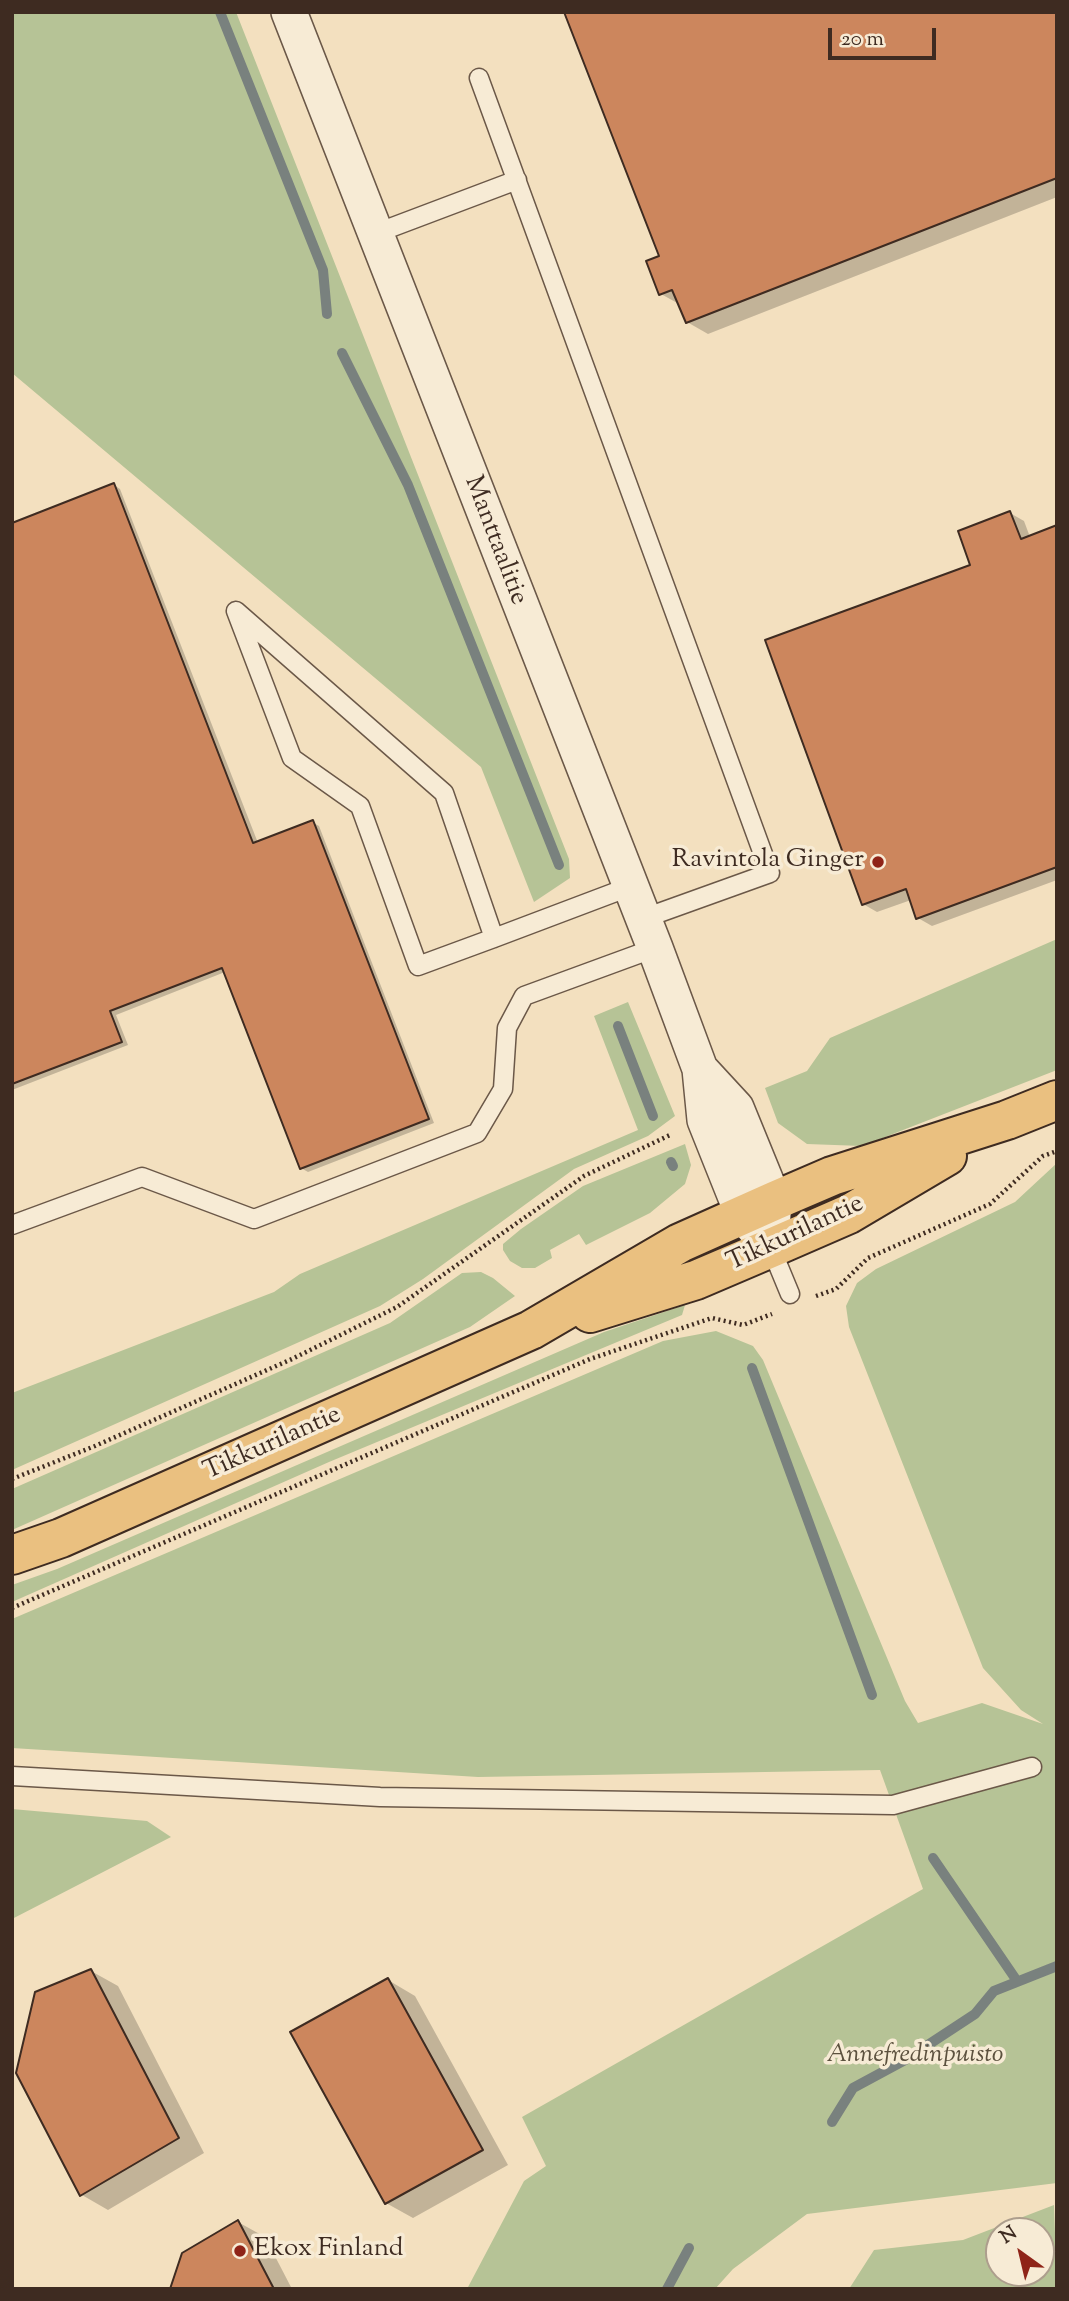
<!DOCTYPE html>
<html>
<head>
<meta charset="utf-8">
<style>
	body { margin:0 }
	#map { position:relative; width:1069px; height:2301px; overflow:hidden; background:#f3e0bf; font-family:"Sorts Mill Goudy",serif }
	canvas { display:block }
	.frame { position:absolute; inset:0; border:14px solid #3e2b21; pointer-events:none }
	.north { position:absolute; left:985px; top:2217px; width:70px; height:70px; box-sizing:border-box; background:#f7ebd5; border:2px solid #ad9e8d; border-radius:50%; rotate:326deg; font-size:19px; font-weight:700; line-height:28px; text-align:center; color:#3e2b21 }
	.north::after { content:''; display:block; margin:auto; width:24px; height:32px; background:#8f2418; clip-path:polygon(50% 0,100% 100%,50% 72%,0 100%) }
	.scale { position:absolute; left:828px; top:28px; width:108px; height:32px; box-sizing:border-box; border:4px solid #3e2b21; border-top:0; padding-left:9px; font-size:21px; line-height:24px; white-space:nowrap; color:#3e2b21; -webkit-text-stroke:5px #f7ebd5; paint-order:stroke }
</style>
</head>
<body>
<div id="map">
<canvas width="1069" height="2301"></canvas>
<div class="frame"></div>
<div class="north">N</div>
<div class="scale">20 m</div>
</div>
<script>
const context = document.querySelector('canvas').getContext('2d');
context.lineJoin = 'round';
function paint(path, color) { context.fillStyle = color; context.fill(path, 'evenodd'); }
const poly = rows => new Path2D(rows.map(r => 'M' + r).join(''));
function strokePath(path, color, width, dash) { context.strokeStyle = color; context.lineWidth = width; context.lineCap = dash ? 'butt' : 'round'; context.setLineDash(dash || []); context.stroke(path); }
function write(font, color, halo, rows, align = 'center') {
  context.font = font + ' "Sorts Mill Goudy",serif'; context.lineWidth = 7; context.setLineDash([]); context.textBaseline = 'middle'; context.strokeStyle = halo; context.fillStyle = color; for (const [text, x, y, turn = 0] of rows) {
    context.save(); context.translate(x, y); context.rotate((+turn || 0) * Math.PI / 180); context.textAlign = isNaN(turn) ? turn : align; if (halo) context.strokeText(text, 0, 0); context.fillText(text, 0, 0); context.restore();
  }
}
const green = poly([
	[236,12,569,859,570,878,534,902,481,767,12,373,12,13],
	[1057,939,1057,1070,862,1146,807,1144,778,1123,765,1088,807,1071,830,1038],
	[628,1002,675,1116,648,1136,574,1169,423,1279,380,1306,12,1470,12,1393,274,1292,300,1274,638,1130,594,1016],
	[685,1144,691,1165,685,1184,650,1213,586,1245,579,1234,550,1250,552,1258,535,1268,522,1268,510,1261,503,1250,503,1244,521,1229,583,1186],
	[1057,1163,1057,2183,807,2214,733,2269,715,2289,467,2289,524,2181,546,2166,522,2117,923,1889,880,1770,478,1777,12,1748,12,1619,663,1341,716,1331,753,1346,763,1360,905,1701,918,1723,982,1703,1043,1724,1021,1710,983,1668,849,1327,846,1306,857,1283,876,1269,1015,1202],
	[481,1272,493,1278,515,1296,470,1327,12,1530,12,1489,390,1323,462,1273],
	[685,1305,682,1315,329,1462,12,1602,12,1585,57,1569,604,1332],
	[12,1809,147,1821,171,1837,12,1919],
	[1054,2205,1057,2289,849,2289,874,2250,963,2240],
	[999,2231,1041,2231,1041,2273,999,2273]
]);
const shadow = poly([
	[1057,12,1057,197,708,334,687,322,679,304,661,294,662,257],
	[114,485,120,489,258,843,312,822,319,826,434,1123,308,1172,301,1168,225,972,116,1015,128,1045,12,1090,12,525],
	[1010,513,1024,521,1030,537,1057,527,1057,880,932,926,918,918,911,900,877,912,863,904,972,566],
	[91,1971,118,1986,204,2153,108,2210,82,2195],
	[388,1980,415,1996,508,2165,413,2218,386,2203],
	[238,2222,265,2237,292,2289,172,2289]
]);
const stream = poly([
	[220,12,323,270,327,314],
	[342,353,408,485,559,865],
	[618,1026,653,1116],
	[671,1162,673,1166],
	[752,1368,872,1695],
	[933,1858,1017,1981],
	[832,2122,853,2088,905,2060,975,2014,994,1991,1057,1966],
	[667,2289,689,2248]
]);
const building = poly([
	[564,12,1057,12,1057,178,686,323,672,290,659,295,646,261,659,256,564,12],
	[114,483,253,843,313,820,429,1119,300,1169,222,968,110,1011,122,1042,12,1084,12,523,114,483],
	[1010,511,1021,539,1057,525,1057,867,916,919,906,889,862,905,765,640,970,565,958,531,1010,511],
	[91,1969,179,2138,80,2196,16,2073,35,1992,91,1969],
	[388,1978,483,2150,385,2204,290,2032,388,1978],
	[238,2220,274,2289,170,2289,182,2253,238,2220]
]);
const path = poly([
	[816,1296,836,1289,868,1258,990,1204,1043,1156,1057,1151],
	[12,1479,95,1446,292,1359,397,1307,584,1176,672,1134],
	[12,1608,590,1359,712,1318,743,1325,772,1314]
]);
const lane = poly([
	[479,78,770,873,642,919],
	[374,234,517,180],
	[494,938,444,793,236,611,292,758,360,806,418,966,494,938,629,887],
	[12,1225,142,1177,254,1219,477,1133,503,1089,507,1028,524,996,655,948],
	[771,1248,790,1294],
	[12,1776,380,1797,893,1805,1032,1767]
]);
const street = poly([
	[289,12,655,948,700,1069,705,1120,743,1215,771,1248],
	[700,1069,736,1108,774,1201,772,1229]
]);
const primary = poly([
	[590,1313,696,1280,771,1248,849,1214,947,1156],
	[12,1555,61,1538,531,1330,680,1243,774,1201,832,1176,1007,1120,1057,1100]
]);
const markers = [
	[878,862,7,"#8f2418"],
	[240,2251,7,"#8f2418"]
];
const streetNames = [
	["Manttaalitie",494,541,69],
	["Tikkurilantie",796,1235,-25],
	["Tikkurilantie",273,1445,-24]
];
const poiNames = [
	["Ravintola Ginger",864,862],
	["Ekox Finland",254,2251,"left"]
];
const parkNames = [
	["Annefredinpuisto",915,2057]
];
paint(green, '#b6c396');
paint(shadow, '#0003');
strokePath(stream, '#79817e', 10);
paint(building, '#cc865d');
strokePath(building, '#3e2b21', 2);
strokePath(lane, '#6b5848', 21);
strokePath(street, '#6b5848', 38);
strokePath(primary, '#3e2b21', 42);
strokePath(path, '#3e2b21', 4.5, [2, 3.5]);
strokePath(lane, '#f7ebd5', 18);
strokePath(street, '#f7ebd5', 35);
strokePath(primary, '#eac080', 38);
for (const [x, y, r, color] of markers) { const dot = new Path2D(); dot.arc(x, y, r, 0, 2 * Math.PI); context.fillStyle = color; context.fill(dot); strokePath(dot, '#f7ebd5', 2.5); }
write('26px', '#3e2b21', '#f7ebd5', streetNames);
write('26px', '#3e2b21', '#f7ebd5', poiNames, 'right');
write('italic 26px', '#5c513e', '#f7ebd5', parkNames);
</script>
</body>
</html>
